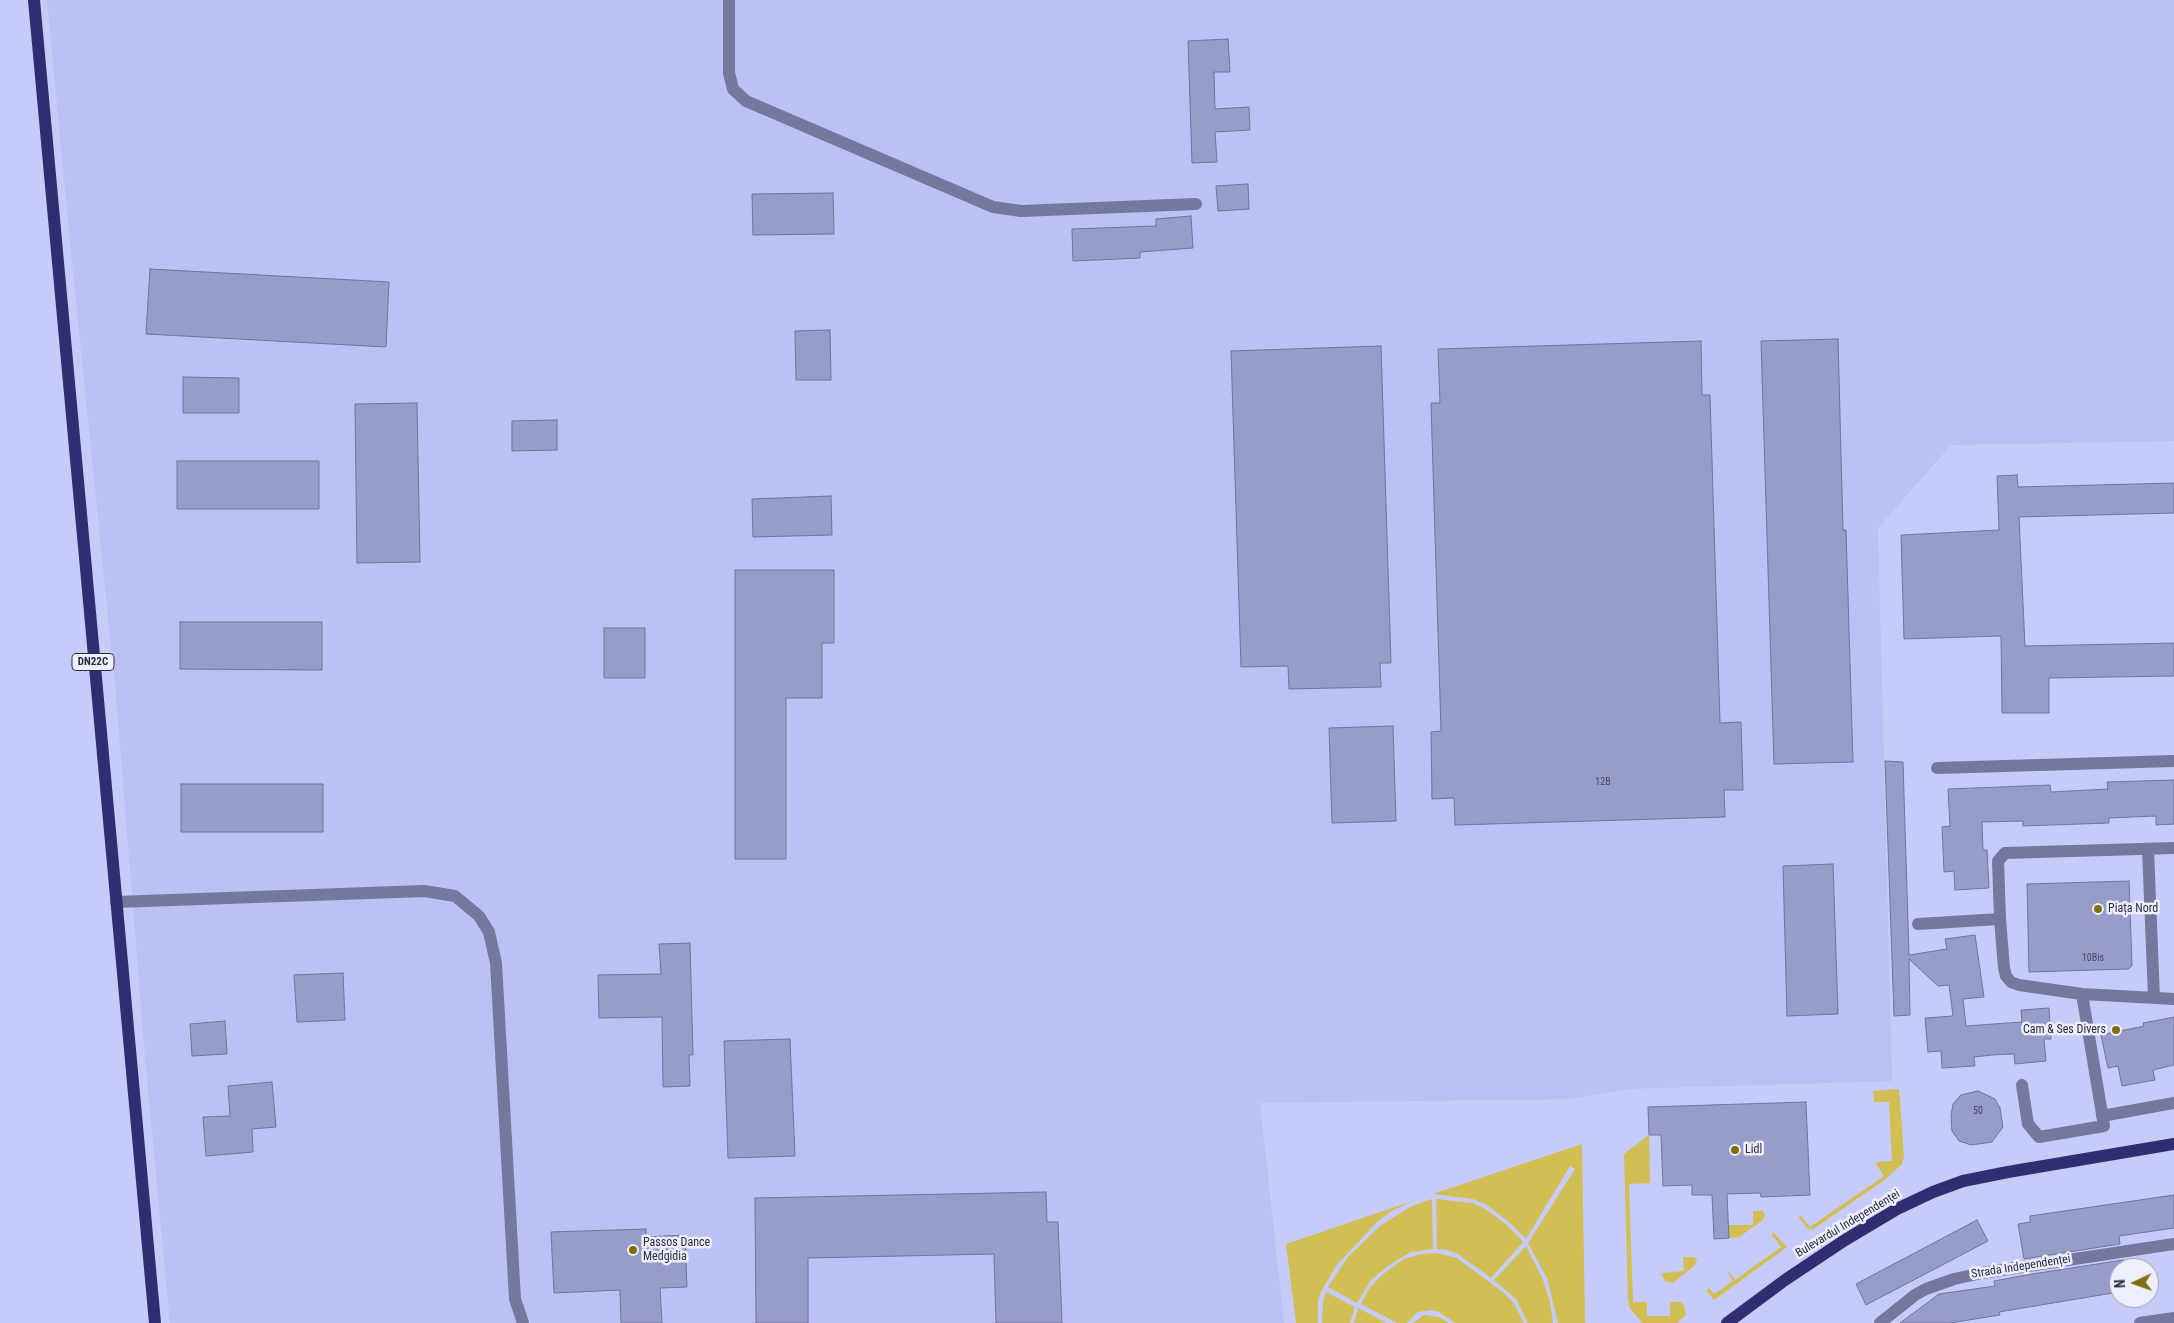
<!DOCTYPE html>
<html>
<head>
<meta charset="utf-8">
<style>
	body { margin:0 }
	#map { position:relative; width:2174px; height:1323px; overflow:hidden; background:#c6cbfa; font-family:"Roboto Condensed",sans-serif }
	canvas { display:block }
	.north { position:absolute; left:2109px; top:1258px; width:50px; height:50px; box-sizing:border-box; background:#edeffd; border:1px solid #9fa1b1; border-radius:50%; rotate:267deg; font-size:14px; font-weight:700; line-height:20px; text-align:center; color:#2b2d3f }
	.north::after { content:''; display:block; margin:auto; width:18px; height:22px; background:#7e700e; clip-path:polygon(50% 0,100% 100%,50% 72%,0 100%) }
</style>
</head>
<body>
<div id="map">
<canvas width="2174" height="1323"></canvas>
<div class="north">N</div>
</div>
<script>
const context = document.querySelector('canvas').getContext('2d');
context.lineJoin = 'round';
function paint(path, color) { context.fillStyle = color; context.fill(path, 'evenodd'); }
const poly = rows => new Path2D(rows.map(r => 'M' + r).join(''));
function strokePath(path, color, width, dash) { context.strokeStyle = color; context.lineWidth = width; context.lineCap = dash ? 'butt' : 'round'; context.setLineDash(dash || []); context.stroke(path); }
function write(font, color, halo, rows, align = 'center') {
  context.font = font + ' "Roboto Condensed",sans-serif'; context.lineWidth = 5; context.setLineDash([]); context.textBaseline = 'middle'; context.strokeStyle = halo; context.fillStyle = color; for (const [text, x, y, turn = 0] of rows) {
    context.save(); context.translate(x, y); context.rotate((+turn || 0) * Math.PI / 180); context.textAlign = isNaN(turn) ? turn : align; if (halo) context.strokeText(text, 0, 0); context.fillText(text, 0, 0); context.restore();
  }
}
const built = poly([
	[47,0,2174,0,2174,441,1951,445,1878,528,1892,1081,1628,1089,1571,1099,1260,1103,1284,1323,170,1323,145,1057,116,695,73,272]
]);
const green = poly([
	[1899,1089,1904,1156,1902,1164,1886,1179,1812,1230,1807,1228,1799,1218,1800,1215,1810,1227,1884,1176,1876,1164,1878,1162,1892,1161,1889,1102,1874,1102,1873,1091],
	[1649,1135,1650,1183,1629,1184,1633,1302,1647,1302,1647,1316,1670,1316,1670,1302,1680,1302,1684,1305,1686,1315,1677,1323,1643,1323,1630,1309,1628,1299,1624,1154],
	[1582,1144,1585,1323,1558,1323,1547,1278,1528,1243,1575,1169,1570,1166,1526,1239,1509,1222,1487,1205,1473,1199,1433,1194],
	[1432,1199,1433,1249,1411,1252,1389,1265,1371,1280,1357,1303,1328,1287,1348,1257,1381,1225,1412,1206],
	[1436,1199,1472,1203,1485,1209,1507,1225,1523,1242,1491,1278,1458,1254,1448,1250,1437,1249],
	[1410,1202,1392,1211,1378,1221,1336,1266,1321,1292,1318,1301,1318,1323,1296,1323,1286,1244],
	[1753,1211,1763,1211,1765,1215,1763,1220,1739,1237,1729,1238,1729,1225,1753,1225],
	[1773,1232,1787,1247,1714,1300,1706,1290,1709,1288,1714,1294,1733,1281,1728,1273,1729,1272,1735,1280,1781,1247,1772,1235],
	[1526,1246,1543,1280,1550,1302,1553,1323,1528,1323,1516,1299,1494,1280],
	[1438,1253,1457,1258,1504,1293,1513,1302,1524,1323,1455,1323,1439,1312,1432,1310,1417,1312,1407,1323,1397,1323,1361,1304,1368,1290,1382,1275,1404,1259,1421,1254],
	[1683,1257,1694,1257,1697,1260,1695,1265,1673,1283,1665,1281,1661,1273,1684,1271],
	[1326,1292,1355,1307,1350,1323,1322,1323,1323,1302],
	[1358,1308,1387,1323,1354,1323],
	[1424,1315,1439,1317,1449,1323,1413,1323]
]);
const building = poly([
	[1228,39,1230,72,1214,72,1215,109,1249,107,1250,130,1215,132,1217,162,1192,163,1188,41,1228,39],
	[1248,184,1249,209,1218,211,1216,186,1248,184],
	[833,193,834,234,753,235,752,194,833,193],
	[1191,216,1193,248,1140,252,1140,258,1073,261,1072,229,1156,226,1156,219,1191,216],
	[150,269,389,282,386,347,146,334,150,269],
	[830,330,831,380,796,380,795,331,830,330],
	[1838,339,1843,530,1846,530,1853,762,1774,764,1761,341,1838,339],
	[1701,341,1702,395,1710,395,1720,723,1741,722,1743,790,1724,790,1725,817,1455,825,1454,798,1432,799,1431,732,1441,731,1431,403,1440,403,1438,349,1701,341],
	[1381,346,1391,663,1380,663,1381,687,1289,689,1288,666,1241,667,1231,351,1381,346],
	[183,377,239,378,239,413,183,413,183,377],
	[417,403,420,562,357,563,355,404,417,403],
	[557,420,557,450,512,451,512,421,557,420],
	[177,461,319,461,319,509,177,509,177,461],
	[2017,475,2018,487,2174,483,2174,513,2019,517,2025,646,2174,643,2174,676,2049,678,2049,713,2002,713,2001,636,1904,639,1901,535,1999,530,1997,476,2017,475],
	[831,496,832,535,753,537,752,499,831,496],
	[735,570,834,570,834,643,822,643,822,698,786,698,786,859,735,859,735,570],
	[180,622,322,622,322,670,180,669,180,622],
	[604,628,645,628,645,678,604,678,604,628],
	[1393,726,1396,821,1332,823,1329,728,1393,726],
	[1885,761,1903,762,1909,955,1947,949,1945,939,1975,935,1984,997,1963,999,1966,1026,2022,1022,2021,1010,2049,1008,2051,1039,2044,1039,2046,1061,2015,1064,2014,1054,1992,1055,1974,1057,1975,1066,1942,1068,1941,1051,1928,1052,1925,1018,1953,1016,1949,985,1938,986,1909,959,1910,1015,1894,1016,1885,761],
	[2174,780,2174,824,2156,825,2156,816,2109,818,2109,823,2023,826,2023,821,1982,822,1983,850,1987,850,1989,888,1955,890,1954,871,1944,872,1942,827,1950,826,1948,789,2050,785,2051,792,2108,789,2107,782,2174,780],
	[181,784,323,784,323,832,181,832,181,784],
	[1833,864,1838,1014,1787,1016,1783,866,1833,864],
	[2129,881,2132,966,2128,969,2029,972,2027,884,2129,881],
	[690,943,693,1055,689,1055,690,1086,663,1087,662,1017,599,1018,598,975,661,974,659,944,690,943],
	[343,973,345,1020,297,1022,294,975,343,973],
	[2174,1017,2174,1065,2153,1070,2155,1080,2122,1086,2118,1066,2108,1068,2101,1035,2144,1026,2143,1023,2174,1017],
	[225,1021,227,1054,192,1056,190,1024,225,1021],
	[790,1039,795,1156,728,1158,724,1041,790,1039],
	[272,1082,276,1127,252,1129,253,1152,206,1156,203,1117,230,1116,228,1086,272,1082],
	[1978,1091,1995,1099,2000,1108,2003,1127,1992,1142,1971,1145,1959,1141,1952,1131,1951,1116,1953,1104,1961,1095,1978,1091],
	[1806,1102,1810,1195,1761,1197,1760,1193,1727,1194,1729,1238,1714,1239,1712,1195,1692,1195,1692,1185,1663,1186,1661,1135,1649,1135,1648,1107,1806,1102],
	[1046,1192,1047,1222,1058,1222,1062,1323,996,1323,994,1254,808,1258,808,1323,756,1323,755,1198,1046,1192],
	[2174,1195,2174,1228,2119,1236,2120,1244,2024,1259,2018,1224,2030,1222,2030,1216,2174,1195],
	[1977,1220,1988,1241,1866,1305,1856,1284,1977,1220],
	[646,1229,646,1237,685,1235,687,1287,660,1288,662,1323,621,1323,620,1290,554,1293,551,1232,646,1229],
	[2123,1260,2124,1268,2119,1268,2119,1292,1999,1312,2000,1315,1950,1323,1900,1323,1939,1294,1995,1286,1994,1281,2026,1275,2123,1260]
]);
const minor = poly([
	[729,0,729,73,733,89,746,101,993,207,1021,211,1196,204],
	[1937,768,2174,761],
	[2148,849,2154,998],
	[116,902,424,891,455,896,479,916,489,932,496,963,515,1299,523,1323],
	[2000,919,1998,861,2005,853,2174,848],
	[1918,924,2000,919,2004,968,2006,976,2011,982,2019,985,2082,994,2174,999],
	[2022,1085,2028,1124,2039,1137,2104,1126,2082,994],
	[2102,1116,2174,1103],
	[1880,1323,1915,1295,1926,1289,1954,1279,1982,1273,2174,1244],
	[2140,1323,2174,1318]
]);
const major = poly([
	[34,0,155,1323],
	[1727,1323,1785,1280,1845,1240,1897,1209,1933,1192,1963,1181,2008,1172,2174,1144]
]);
const markers = [
	[2098,909,5,"#7e700e"],
	[2116,1030,5,"#7e700e"],
	[1735,1150,5,"#7e700e"],
	[633,1250,5,"#7e700e"]
];
const numberNames = [
	["12B",1603,782],
	["10Bis",2093,958],
	["50",1978,1111]
];
const shields = [
	[93,662,42]
];
const shieldNames = [
	["DN22C",93,662]
];
const poiNames = [
	["Piața Nord",2108,909],
	["Cam & Ses Divers",2106,1030,"right"],
	["Lidl",1745,1150],
	["Passos Dance",643,1243],
	["Medgidia",643,1257]
];
const streetNames = [
	["Bulevardul Independenței",1848,1224,-31],
	["Strada Independenței",2021,1267,-9]
];
paint(built, '#bbc0f5');
paint(green, '#d1bf53');
paint(building, '#979cc8');
strokePath(building, '#70749d', 1);
strokePath(minor, '#74789f', 12);
strokePath(major, '#302d71', 12);
for (const [x, y, r, color] of markers) { const dot = new Path2D(); dot.arc(x, y, r, 0, 2 * Math.PI); context.fillStyle = color; context.fill(dot); strokePath(dot, '#edeffd', 2); }
write('10px', '#464961', null, numberNames);
for (const [x, y, w] of shields) { const box = new Path2D(); box.roundRect(x - w / 2, y - 8.5, w, 17, 4); context.fillStyle = '#edeffd'; context.fill(box); strokePath(box, '#2b2d3f', 1); }
write('bold 11px', '#2b2d3f', null, shieldNames);
write('12px', '#2b2d3f', '#edeffd', poiNames, 'left');
write('12px', '#2b2d3f', '#edeffd', streetNames);
</script>
</body>
</html>
